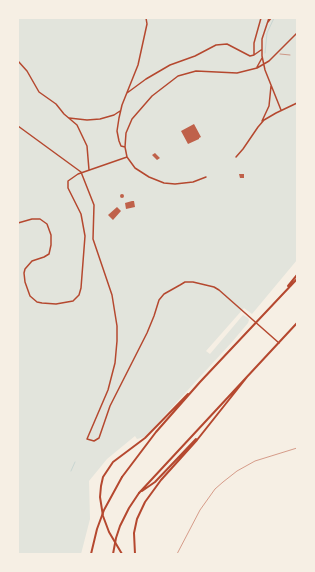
<!DOCTYPE html>
<html>
<head>
<meta charset="utf-8">
<style>
	body { margin:0 }
	#map { position:relative; width:315px; height:572px; overflow:hidden; background:#f6efe4; font-family:Barlow,sans-serif }
	canvas { display:block }
	.frame { position:absolute; inset:0; border:19px solid #f6efe4; pointer-events:none }
</style>
</head>
<body>
<div id="map">
<canvas width="315" height="572"></canvas>
<div class="frame"></div>
</div>
<script>
const context = document.querySelector('canvas').getContext('2d');
context.lineJoin = 'round';
function paint(path, color) { context.fillStyle = color; context.fill(path, 'evenodd'); }
const poly = rows => new Path2D(rows.map(r => 'M' + r).join(''));
function strokePath(path, color, width, dash) { context.strokeStyle = color; context.lineWidth = width; context.lineCap = dash ? 'butt' : 'round'; context.setLineDash(dash || []); context.stroke(path); }
const green = poly([
	[18,18,297,18,297,260,252,314,244,308,206,351,210,354,243,315,248,318,249,320,248,323,232,342,153,428,144,437,137,439,135,436,107,459,89,481,90,519,81,554,18,554]
]);
const stream = poly([
	[265,53,267,33,274,18],
	[71,471,75,462]
]);
const building = poly([
	[194,124,201,137,199,138,199,139,188,144,181,131],
	[155,153,160,158,157,160,152,155],
	[239,174,244,174,244,178,240,178],
	'120 196a2 2 0 1 1 4 0a2 2 0 1 1-4 0Z',
	[132,201,134,201,135,207,126,209,125,203],
	[117,207,121,211,113,220,108,215]
]);
const path = poly([
	[280,54,290,55]
]);
const service = poly([
	[177,554,200,510,215,489,223,482,237,471,255,461,297,448]
]);
const minor = poly([
	[269,18,262,39,262,56,265,70,281,110],
	[268,22,271,18],
	[254,55,254,43,261,18],
	[18,61,27,71,39,92,56,104,64,114,77,125,87,146,89,170],
	[257,67,262,58],
	[127,93,146,79,170,65,195,56,216,45,227,44,250,56,254,55,261,50],
	[69,118,87,120,100,119,114,115,120,111],
	[262,121,269,106,271,86],
	[18,126,81,172,94,205,93,239,112,295,117,326,117,341,115,363,108,390,87,439,94,441,99,438,110,406,147,333,154,316,159,300,164,294,180,285,185,282,193,282,214,287,219,290,279,343],
	[125,147,121,146,119,141,117,131,119,118,122,105,138,65,147,24,146,18],
	[236,157,243,149,258,127,264,120,276,113,297,103],
	[206,177,193,182,175,184,164,183,149,177,135,168,127,157,125,147,126,133,132,119,152,96,178,76,196,71,237,73,257,68,269,61,297,33],
	[18,223,32,219,40,219,47,224,51,235,51,245,49,254,44,257,32,261,25,269,24,273,25,282,30,296,37,302,42,303,56,304,73,301,79,295,81,288,85,236,81,214,68,188,68,181,78,174,127,157]
]);
const secondary = poly([
	[288,286,297,275],
	[122,477,156,432,200,382,297,279],
	[142,491,155,482,196,439],
	[139,493,297,323],
	[122,554,109,532,103,516,100,497,101,486,103,477,113,462,145,438,188,394],
	[135,554,134,533,137,519,145,502,161,480,197,440,247,377]
]);
const primary = poly([
	[91,554,97,529,104,510,122,477],
	[113,554,116,538,120,526,129,508,139,493]
]);
paint(green, '#e2e4dc');
strokePath(stream, '#c9d6d2', 1);
paint(building, '#bf614a');
strokePath(path, '#b5482f', 0.5);
strokePath(service, '#b5482f', 0.5);
strokePath(minor, '#b5482f', 1.5);
strokePath(secondary, '#b5482f', 2);
strokePath(primary, '#b5482f', 2);
</script>
</body>
</html>
